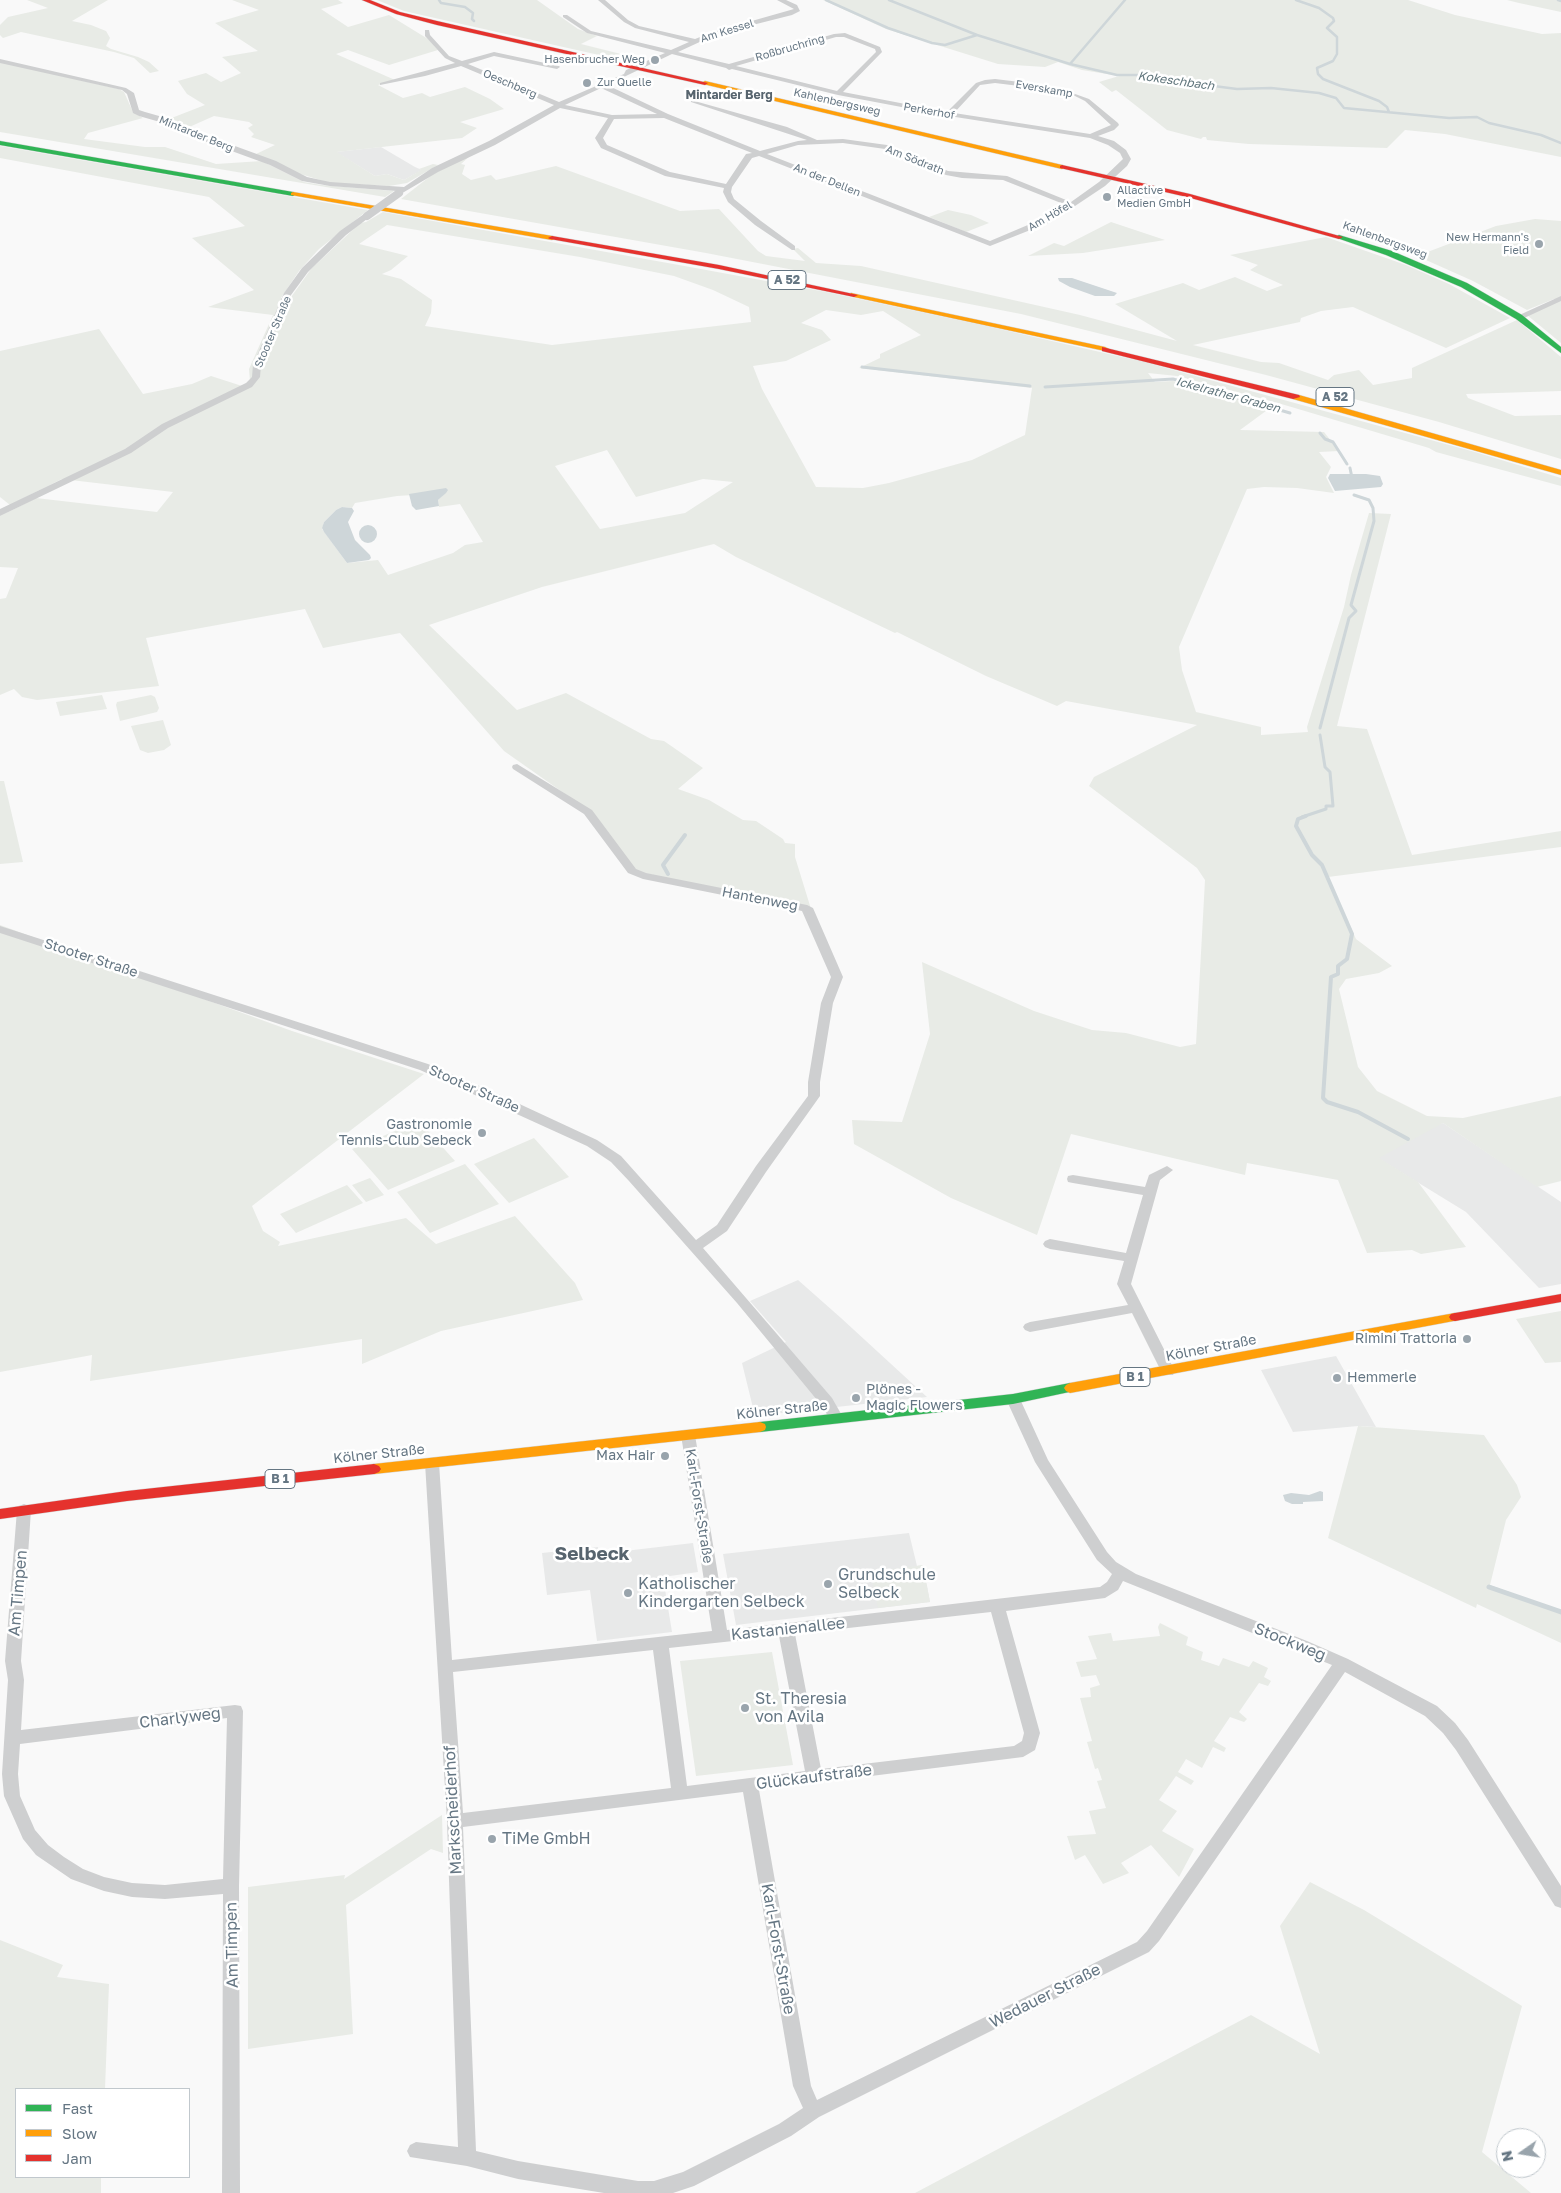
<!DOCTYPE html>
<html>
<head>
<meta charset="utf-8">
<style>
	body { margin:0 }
	#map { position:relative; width:1561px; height:2193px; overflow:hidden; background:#f9f9f9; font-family:"Golos Text",sans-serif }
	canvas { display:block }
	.legend { position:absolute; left:15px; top:2088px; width:175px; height:90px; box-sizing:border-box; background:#fff; border:1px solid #c1c8cd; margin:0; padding:6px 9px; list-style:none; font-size:15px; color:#657683 }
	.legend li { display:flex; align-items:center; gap:10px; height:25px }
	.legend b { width:25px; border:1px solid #c1c8cd }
	.north { position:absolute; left:1496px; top:2128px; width:50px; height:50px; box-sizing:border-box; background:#fff; border:1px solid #c1c8cd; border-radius:50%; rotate:257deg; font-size:14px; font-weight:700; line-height:20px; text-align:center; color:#657683 }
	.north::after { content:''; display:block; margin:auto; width:18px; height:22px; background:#99a4ac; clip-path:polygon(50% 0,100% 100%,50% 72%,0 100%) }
</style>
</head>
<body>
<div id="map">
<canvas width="1561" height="2193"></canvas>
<ul class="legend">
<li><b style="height:6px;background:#30b455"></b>Fast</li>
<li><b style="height:6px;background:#ff9f0a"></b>Slow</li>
<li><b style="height:6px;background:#e5322d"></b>Jam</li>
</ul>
<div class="north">N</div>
</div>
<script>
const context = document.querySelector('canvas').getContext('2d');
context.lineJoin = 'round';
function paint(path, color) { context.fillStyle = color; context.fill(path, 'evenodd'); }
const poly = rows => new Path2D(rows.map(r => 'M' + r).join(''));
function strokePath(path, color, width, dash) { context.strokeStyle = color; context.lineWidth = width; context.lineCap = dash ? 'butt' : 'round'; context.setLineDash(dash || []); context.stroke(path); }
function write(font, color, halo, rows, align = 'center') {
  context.font = font + ' "Golos Text",sans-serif'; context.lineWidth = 5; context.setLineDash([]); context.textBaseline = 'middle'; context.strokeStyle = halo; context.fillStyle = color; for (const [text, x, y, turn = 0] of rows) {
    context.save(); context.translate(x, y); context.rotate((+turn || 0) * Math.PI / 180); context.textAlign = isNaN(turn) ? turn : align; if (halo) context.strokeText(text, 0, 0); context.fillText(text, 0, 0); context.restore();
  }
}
const built = poly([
	[381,147,415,167,422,170,404,180,387,174,375,176,336,152],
	[1443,1123,1561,1202,1561,1284,1539,1288,1466,1212,1378,1158,1350,1144],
	[798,1280,841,1318,927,1397,755,1416,742,1363,786,1342,750,1301],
	[1336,1356,1376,1427,1358,1426,1293,1432,1261,1370],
	[909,1533,917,1566,923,1565,930,1602,736,1625,723,1554],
	[693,1543,698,1572,663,1577,672,1632,597,1641,590,1590,547,1595,542,1553,598,1547,599,1554]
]);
const green = poly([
	[27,0,108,0,72,21,91,25,106,31,110,38,106,46,111,49,138,57,149,62,159,71,150,73,134,58,114,52,21,32,3,38,0,35,0,25,8,17,48,8],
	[232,0,338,0,343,3,321,9,348,27,389,15,428,39,438,50,389,65,348,50,336,54,395,80,378,85,403,98,422,93,430,97,465,87,490,99,504,109,460,122,477,128,462,138,337,152,375,176,387,174,404,180,421,170,419,169,433,164,438,165,407,183,389,186,330,183,297,173,256,154,275,145,251,137,254,134,248,128,253,125,249,122,214,116,187,128,169,119,205,105,187,94,178,81,206,73,221,82,241,73,222,57,258,51,215,23,259,10],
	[377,0,537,0,578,29,597,36,581,44,645,60,626,61,550,44,404,11],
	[823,0,1408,0,1455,15,1542,34,1561,33,1561,157,1445,134,1405,130,1387,148,1249,144,1207,140,1206,137,1203,137,1201,139,1167,130,1116,90,1112,92,1099,82,1119,76,1082,70,1058,62,1045,67,998,64,886,29],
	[1507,0,1561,0,1561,12,1519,3],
	[0,62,119,89,124,92,133,112,143,118,88,133,84,139,145,147,165,147,216,164,262,161,304,182,322,185,394,191,385,197,0,132],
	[0,146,368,210,319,249,299,271,281,298,289,300,311,269,360,223,366,222,383,212,690,267,826,292,986,326,1144,362,1475,452,1561,478,1561,486,1436,452,1429,448,1278,403,1177,376,1148,373,1155,382,1173,381,1182,383,1270,408,1240,430,1324,432,1339,451,1319,452,1331,467,1326,477,1334,493,1297,488,1264,487,1247,489,1179,647,1182,670,1196,712,1261,727,1261,735,1308,732,1307,727,1344,607,1351,575,1369,513,1391,514,1337,726,1367,729,1412,855,1561,831,1561,847,1328,877,1356,939,1392,966,1379,973,1346,979,1339,989,1358,1067,1377,1091,1427,1116,1463,1118,1561,1096,1561,1181,1537,1187,1443,1123,1379,1158,1418,1182,1466,1247,1421,1254,1412,1250,1367,1253,1338,1180,1247,1163,1245,1175,1071,1134,1037,1235,951,1198,854,1144,852,1120,902,1122,930,1034,922,962,1034,1011,1092,1030,1126,1033,1180,1047,1196,1044,1205,880,1197,868,1089,786,1094,777,1197,725,1066,701,1057,706,986,676,897,632,895,633,736,557,714,544,542,587,429,625,517,710,566,693,651,739,664,741,703,768,678,789,709,800,743,820,756,821,783,839,785,843,795,844,795,857,811,909,662,877,640,872,633,868,595,815,504,751,400,633,323,648,305,609,146,638,159,686,37,700,22,697,14,689,0,695,0,599,6,598,18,568,0,567,0,516,36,498,157,512,173,492,62,479,10,505,0,497,0,351,99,329,143,394,192,384,211,376,242,386,250,381,249,369,273,315,208,307,254,290,192,238,245,226,209,197,0,158],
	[387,225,580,257,674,276,713,290,749,307,751,322,552,345,425,326,431,313,432,300,401,279,382,274,391,270,408,256,359,244],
	[826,310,861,315,883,311,921,335,880,354,880,358,859,368,1032,388,1025,435,972,460,889,483,863,488,816,487,762,389,753,366,786,361,831,340,822,330,801,323],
	[607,450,636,497,703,479,733,482,685,513,600,529,555,466],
	[445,493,438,500,439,507,460,504,483,542,465,545,453,553,388,575,378,560,347,563,322,529,324,522,336,510,342,507,352,508,355,503,397,496],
	[471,155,461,164,465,165,462,174,471,180,491,175,496,180,556,166,680,211,719,209,758,251,766,256,805,261,793,249,798,248,816,263,861,266,1080,315,1177,341,1115,304,1183,283,1199,290,1235,277,1267,291,1283,285,1250,270,1258,265,1230,255,1326,237,1406,265,1449,284,1510,318,1446,348,1353,307,1321,311,1301,318,1300,322,1193,345,1261,362,1279,363,1328,380,1334,375,1359,370,1373,385,1412,378,1412,368,1517,320,1561,357,1561,391,1466,394,1468,398,1515,416,1561,415,1561,459,1439,422,1266,375,1021,314,706,253,401,199,433,174],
	[948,210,971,215,989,223,966,232,929,217],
	[1535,219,1561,221,1561,343,1527,315,1557,301,1554,299,1527,310,1473,281,1417,256,1496,226],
	[1111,222,1165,240,1083,253,1028,256,1054,243,1064,246],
	[102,695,107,709,60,716,56,702],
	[151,695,155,697,159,708,157,712,120,721,116,705,117,702],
	[163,720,171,745,164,750,148,753,140,750,131,726],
	[0,781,4,781,23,862,0,864],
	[0,925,292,1031,424,1074,252,1206,263,1231,280,1242,278,1246,406,1218,436,1244,515,1216,575,1283,583,1300,441,1331,362,1364,362,1339,90,1381,92,1355,0,1372],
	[419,1121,455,1161,388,1190,352,1149],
	[534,1138,569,1177,509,1203,474,1164],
	[465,1164,499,1204,430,1233,397,1192],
	[370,1178,384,1195,366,1202,352,1185],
	[347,1185,363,1203,296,1233,280,1214],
	[1561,1311,1561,1362,1545,1363,1516,1319],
	[1358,1426,1484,1435,1517,1485,1521,1497,1506,1520,1490,1585,1561,1611,1561,1643,1477,1604,1476,1608,1328,1538],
	[923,1565,930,1602,878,1608,870,1572],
	[1160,1623,1188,1637,1186,1645,1203,1652,1201,1660,1219,1666,1223,1658,1249,1667,1253,1661,1268,1668,1264,1677,1271,1681,1268,1686,1259,1683,1239,1712,1247,1719,1244,1722,1230,1717,1214,1741,1226,1748,1224,1752,1213,1747,1202,1768,1186,1759,1178,1772,1194,1781,1191,1785,1176,1776,1159,1800,1177,1811,1162,1831,1194,1849,1179,1877,1151,1845,1121,1863,1129,1873,1103,1884,1085,1855,1075,1860,1067,1836,1096,1834,1089,1811,1106,1808,1097,1781,1102,1780,1098,1768,1095,1769,1087,1742,1092,1741,1080,1698,1091,1697,1090,1688,1100,1685,1096,1675,1081,1677,1076,1662,1097,1659,1088,1636,1111,1633,1113,1641,1160,1636,1158,1627],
	[772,1652,793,1765,696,1776,680,1661],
	[442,1815,443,1853,431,1849,346,1905,353,2034,248,2049,248,1887,345,1875,344,1879],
	[1310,1882,1364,1910,1522,2006,1482,2152,1531,2193,915,2193,1251,2015,1320,2054,1280,1926],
	[0,1940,63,1965,57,1977,109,1984,105,2089,16,2089,16,2177,101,2177,101,2193,0,2193]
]);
const water = poly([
	[1058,278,1072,278,1117,293,1114,296,1095,296,1070,287,1059,281],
	[1330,474,1366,474,1380,476,1383,484,1381,487,1335,491,1328,478],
	[446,488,448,490,446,493,438,500,439,506,416,510,412,506,409,494],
	[342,507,352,508,354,511,348,522,355,540,370,555,371,558,369,560,347,563,324,532,322,528,324,522,336,510],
	'359 534a9 9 0 1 1 18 0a9 9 0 1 1-18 0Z',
	[1320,1491,1323,1492,1323,1501,1303,1502,1303,1504,1292,1504,1285,1501,1283,1495,1291,1493,1309,1495]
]);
const streamFar3 = poly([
	[439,0,441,3,465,7,473,13,472,19,474,21],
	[826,0,888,28,932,43,945,45,977,35,1070,64,1117,75,1151,75,1163,80,1182,82,1191,86,1206,85,1237,89,1271,88,1319,93,1336,98,1344,108,1449,118,1477,117,1489,123,1541,135,1561,143],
	[889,0,977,35],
	[1296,0,1319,8,1333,18,1334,21,1327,28,1337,37,1337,54,1333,61,1317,68,1318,74,1323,79,1379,101,1387,107,1389,112],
	[1558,0,1561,1],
	[1070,64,1125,0]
]);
const streamFar2 = poly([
	[862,367,1030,386],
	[1045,387,1173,379,1290,413],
	[1320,433,1325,439,1333,442,1347,464],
	[1350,468,1352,478],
	[1320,728,1349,618,1356,611,1351,605,1374,521,1373,508,1369,500,1354,495],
	[1302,817,1326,809,1326,806,1333,806,1330,772,1325,767,1320,735]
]);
const streamFar1 = poly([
	[1306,816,1298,819,1296,826,1312,855,1322,865,1352,934,1347,959,1338,966,1338,974,1331,977,1323,1098,1327,1102,1358,1112,1408,1139],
	[668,874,663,865,685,835]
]);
const stream = poly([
	[1489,1587,1561,1612]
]);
const street = poly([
	[598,0,605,0,628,20,639,26,695,39,713,32,794,9,777,0,786,0,797,5,800,11,792,15,717,34,678,52,729,64,834,34,845,33,880,47,882,52,843,92,947,112,976,83,985,80,995,79,1053,86,1089,99,1118,123,1119,125,1114,130,1098,136,1114,141,1126,150,1131,159,1127,166,1105,186,1066,212,1048,223,990,246,759,156,752,158,732,187,731,192,734,199,761,221,795,246,795,250,792,250,755,225,728,202,723,192,724,188,665,176,601,148,595,138,608,118,560,108,495,145,438,172,399,195,395,193,397,191,330,186,302,181,270,165,207,142,167,124,139,116,133,113,127,94,122,90,0,63,0,59,126,88,134,93,139,110,145,112,173,120,213,138,276,161,307,177,330,182,404,187,432,168,489,141,554,105,461,66,425,76,380,85,380,83,455,63,445,58,425,36,425,30,429,30,430,35,449,56,462,61,494,52,559,66,560,67,557,69,494,56,468,64,559,102,624,74,626,70,665,53,587,33,563,17,563,15,567,15,591,31,671,50,689,42,635,28,624,22,598,0],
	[836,37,844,37,875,49,876,52,837,91,736,66,836,37],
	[672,54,726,68,729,70,732,69,838,95,949,116,1090,138,1108,145,1120,153,1123,159,1099,182,1071,202,1007,176,948,171,887,145,843,139,817,140,787,127,691,100,691,102,807,140,798,141,760,151,668,114,607,85,672,54],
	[995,83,1052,90,1075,96,1085,101,1111,125,1090,134,954,113,980,85,995,83],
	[601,88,657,114,658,114,612,115,565,105,601,88],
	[664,118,752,153,746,154,726,184,670,172,607,145,603,138,614,119,664,118],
	[843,143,885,149,946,175,962,178,1003,180,1066,205,1042,219,990,241,767,154,798,145,843,143],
	[364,214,371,216,346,235,308,272,291,295,261,365,260,377,252,387,168,428,131,453,0,516,0,509,125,449,162,424,246,383,252,377,253,365,284,293,302,268,340,231,364,214],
	[1561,296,1561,301,1522,319,1515,317,1561,296],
	[517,764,592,810,636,869,646,873,807,905,813,908,843,977,833,1003,820,1082,820,1096,766,1172,727,1231,703,1248,832,1398,844,1419,842,1423,832,1423,822,1406,737,1303,629,1181,611,1162,587,1146,420,1070,0,933,0,926,428,1064,498,1094,597,1140,621,1156,696,1240,717,1225,756,1166,808,1096,808,1082,821,1003,831,977,802,911,643,879,628,873,584,814,513,769,512,767,513,765,517,764],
	[1167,1166,1173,1170,1160,1180,1131,1284,1175,1371,1173,1375,1163,1375,1132,1313,1030,1332,1025,1330,1023,1327,1025,1324,1030,1322,1128,1305,1117,1284,1124,1261,1050,1249,1045,1247,1043,1244,1045,1241,1050,1239,1126,1253,1143,1195,1073,1183,1068,1182,1067,1179,1068,1176,1073,1175,1145,1187,1149,1175,1167,1166],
	[1013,1394,1018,1395,1020,1399,1048,1460,1107,1552,1116,1562,1136,1574,1307,1641,1348,1659,1437,1706,1455,1723,1468,1740,1561,1886,1561,1908,1555,1906,1456,1750,1443,1733,1425,1716,1345,1672,1159,1941,1149,1952,819,2117,791,2136,694,2186,673,2193,604,2193,518,2179,467,2166,410,2157,407,2151,410,2145,416,2142,458,2147,447,1821,425,1463,427,1459,432,1458,437,1459,439,1463,452,1660,712,1631,681,1435,683,1431,688,1430,693,1431,695,1435,727,1630,1100,1587,1107,1582,1112,1574,1097,1560,1035,1462,1006,1399,1008,1395,1013,1394],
	[1123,1581,1332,1665,1147,1931,1137,1942,817,2100,811,2086,759,1790,1023,1757,1035,1750,1040,1733,1006,1611,1105,1598,1118,1590,1123,1581],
	[991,1612,1024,1733,1022,1741,1014,1746,821,1769,795,1634,991,1612],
	[779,1636,805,1771,687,1786,669,1648,779,1636],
	[653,1650,671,1788,463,1813,453,1672,653,1650],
	[743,1792,793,2086,803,2108,779,2124,683,2172,654,2181,638,2181,518,2161,476,2151,463,1827,743,1792],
	[24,1504,29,1506,31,1510,21,1661,24,1680,21,1730,235,1705,241,1706,243,1711,239,1886,240,2193,222,2193,223,1894,165,1899,132,1897,104,1891,71,1879,36,1855,23,1839,4,1796,2,1774,8,1680,5,1661,17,1510,19,1506,24,1504],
	[227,1718,223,1879,165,1885,132,1883,104,1877,83,1869,64,1857,48,1845,35,1830,20,1796,18,1774,20,1744,227,1718]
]);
const fast = poly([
	[0,141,293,192,296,194,293,196,0,145,0,141],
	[1339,235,1392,251,1467,283,1522,315,1561,347,1561,353,1516,319,1461,287,1386,255,1337,238,1335,237,1339,235],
	[1070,1383,1074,1385,1076,1388,1074,1391,1013,1404,760,1432,755,1430,754,1427,755,1424,760,1422,1013,1394,1070,1383]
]);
const slow = poly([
	[705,81,1062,165,1065,167,1062,169,703,84,703,82,705,81],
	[293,192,552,236,556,238,552,240,291,195,291,193,293,192],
	[851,293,1105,347,1109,349,1105,351,854,297,850,295,851,293],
	[1293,395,1299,395,1561,470,1561,475,1293,399,1293,395],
	[1455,1313,1459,1314,1461,1317,1459,1320,1070,1393,1066,1391,1064,1388,1066,1385,1070,1383,1455,1313],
	[760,1422,765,1424,766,1427,765,1430,760,1432,374,1474,369,1472,367,1469,369,1466,374,1464,760,1422]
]);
const jam = poly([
	[362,0,370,0,400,12,437,21,708,83,705,85,437,25,396,14,362,0],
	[1062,165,1190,194,1343,237,1339,239,1187,197,1060,168,1060,166,1062,165],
	[552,236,719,265,858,295,854,297,719,269,550,239,548,238,552,236],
	[1102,347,1299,395,1300,397,1293,399,1102,351,1102,347],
	[1561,1294,1561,1302,1455,1321,1451,1320,1449,1317,1451,1314,1455,1313,1561,1294],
	[374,1464,379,1466,381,1469,379,1472,374,1474,127,1501,0,1519,0,1509,127,1491,374,1464]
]);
const streetBridge = poly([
	[367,216,399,193]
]);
const markers = [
	[655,60,5,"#99a4ac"],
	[587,83,5,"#99a4ac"],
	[1107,197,5,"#99a4ac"],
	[1539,244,5,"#99a4ac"],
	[482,1133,5,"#99a4ac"],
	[1467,1339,5,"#99a4ac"],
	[1337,1378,5,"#99a4ac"],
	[856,1398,5,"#99a4ac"],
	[665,1456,5,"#99a4ac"],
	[828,1584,5,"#99a4ac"],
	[628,1593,5,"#99a4ac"],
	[745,1708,5,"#99a4ac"],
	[492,1839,5,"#99a4ac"]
];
const farStreetnames = [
	["Am Kessel",727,31,-17],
	["Roßbruchring",790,48,-16],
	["Oeschberg",510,84,23],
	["Everskamp",1044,89,10],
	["Kahlenbergsweg",837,102,13],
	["Perkerhof",929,111,10],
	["Mintarder Berg",196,134,22],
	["Am Södrath",915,160,22],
	["An der Dellen",827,180,22],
	["Am Höfel",1050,216,-30],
	["Kahlenbergsweg",1385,240,20],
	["Stooter Straße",273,332,-67]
];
const farPoinames = [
	["Hasenbrucher Weg",645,60],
	["Zur Quelle",597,83,"left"],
	["Allactive",1117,191,"left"],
	["Medien GmbH",1117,204,"left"],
	["New Hermann's",1529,238],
	["Field",1529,251]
];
const farWaternames = [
	["Kokeschbach",1176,81,8],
	["Ickelrather Graben",1228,395,15]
];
const farNeighbourhoodnames = [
	["Mintarder Berg",729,95]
];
const shields = [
	[787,280,38],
	[1335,397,38],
	[1135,1377,30],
	[280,1479,30]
];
const shieldNames = [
	["A 52",787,280],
	["A 52",1335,397],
	["B 1",1135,1377],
	["B 1",280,1479]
];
const streetNames = [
	["Hantenweg",760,899,11],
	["Stooter Straße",91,958,18],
	["Stooter Straße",474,1089,24],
	["Kölner Straße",1211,1348,-11],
	["Kölner Straße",782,1410,-6],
	["Kölner Straße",379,1454,-6],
	["Karl-Forst-Straße",699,1506,81]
];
const poiNames = [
	["Gastronomie",472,1125],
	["Tennis-Club Sebeck",472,1141],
	["Rimini Trattoria",1457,1339],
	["Hemmerle",1347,1378,"left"],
	["Plönes -",866,1390,"left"],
	["Magic Flowers",866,1406,"left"],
	["Max Hair",655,1456]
];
const nearPoinames = [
	["Grundschule",838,1575],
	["Selbeck",838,1593],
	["Katholischer",638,1584],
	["Kindergarten Selbeck",638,1602],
	["St. Theresia",755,1699],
	["von Avila",755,1717],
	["TiMe GmbH",502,1839]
];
const nearStreetnames = [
	["Am Timpen",18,1593,-85],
	["Kastanienallee",788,1629,-6],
	["Stockweg",1290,1642,22],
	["Charlyweg",180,1718,-7],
	["Glückaufstraße",814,1777,-7],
	["Markscheiderhof",453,1810,-93],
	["Am Timpen",232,1945,-91],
	["Karl-Forst-Straße",778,1949,80],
	["Wedauer Straße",1045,1996,-27]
];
const districtNames = [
	["Selbeck",592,1554]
];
paint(built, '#e8e9e9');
paint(green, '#e8ebe6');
paint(water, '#ced6d9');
strokePath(streamFar3, '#ced6d9', 2.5);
strokePath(streamFar2, '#ced6d9', 3);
strokePath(streamFar1, '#ced6d9', 4);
strokePath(stream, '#ced6d9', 5);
strokePath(fast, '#d5d6d7', 1);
strokePath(slow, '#d5d6d7', 1);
strokePath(jam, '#d5d6d7', 1);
paint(street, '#cecfd0');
paint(fast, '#30b455');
paint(slow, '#ff9f0a');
paint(jam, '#e5322d');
strokePath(streetBridge, '#cecfd0', 8);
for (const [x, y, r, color] of markers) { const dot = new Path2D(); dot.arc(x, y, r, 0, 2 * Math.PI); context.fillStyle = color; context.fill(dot); strokePath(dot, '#fff', 2); }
write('11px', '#657683', '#fff', farStreetnames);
write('11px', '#657683', '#fff', farPoinames, 'right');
write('italic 12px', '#60757c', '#fff', farWaternames);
write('bold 12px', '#57646e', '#fff', farNeighbourhoodnames);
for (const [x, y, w] of shields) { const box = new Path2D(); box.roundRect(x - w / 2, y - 9.5, w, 19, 4); context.fillStyle = '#fff'; context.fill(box); strokePath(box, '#657683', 1); }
write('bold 12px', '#657683', null, shieldNames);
write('14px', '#657683', '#fff', streetNames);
write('14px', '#657683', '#fff', poiNames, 'right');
write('16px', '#657683', '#fff', nearPoinames, 'left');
write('16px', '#657683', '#fff', nearStreetnames);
write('bold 19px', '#57646e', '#fff', districtNames);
</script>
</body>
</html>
